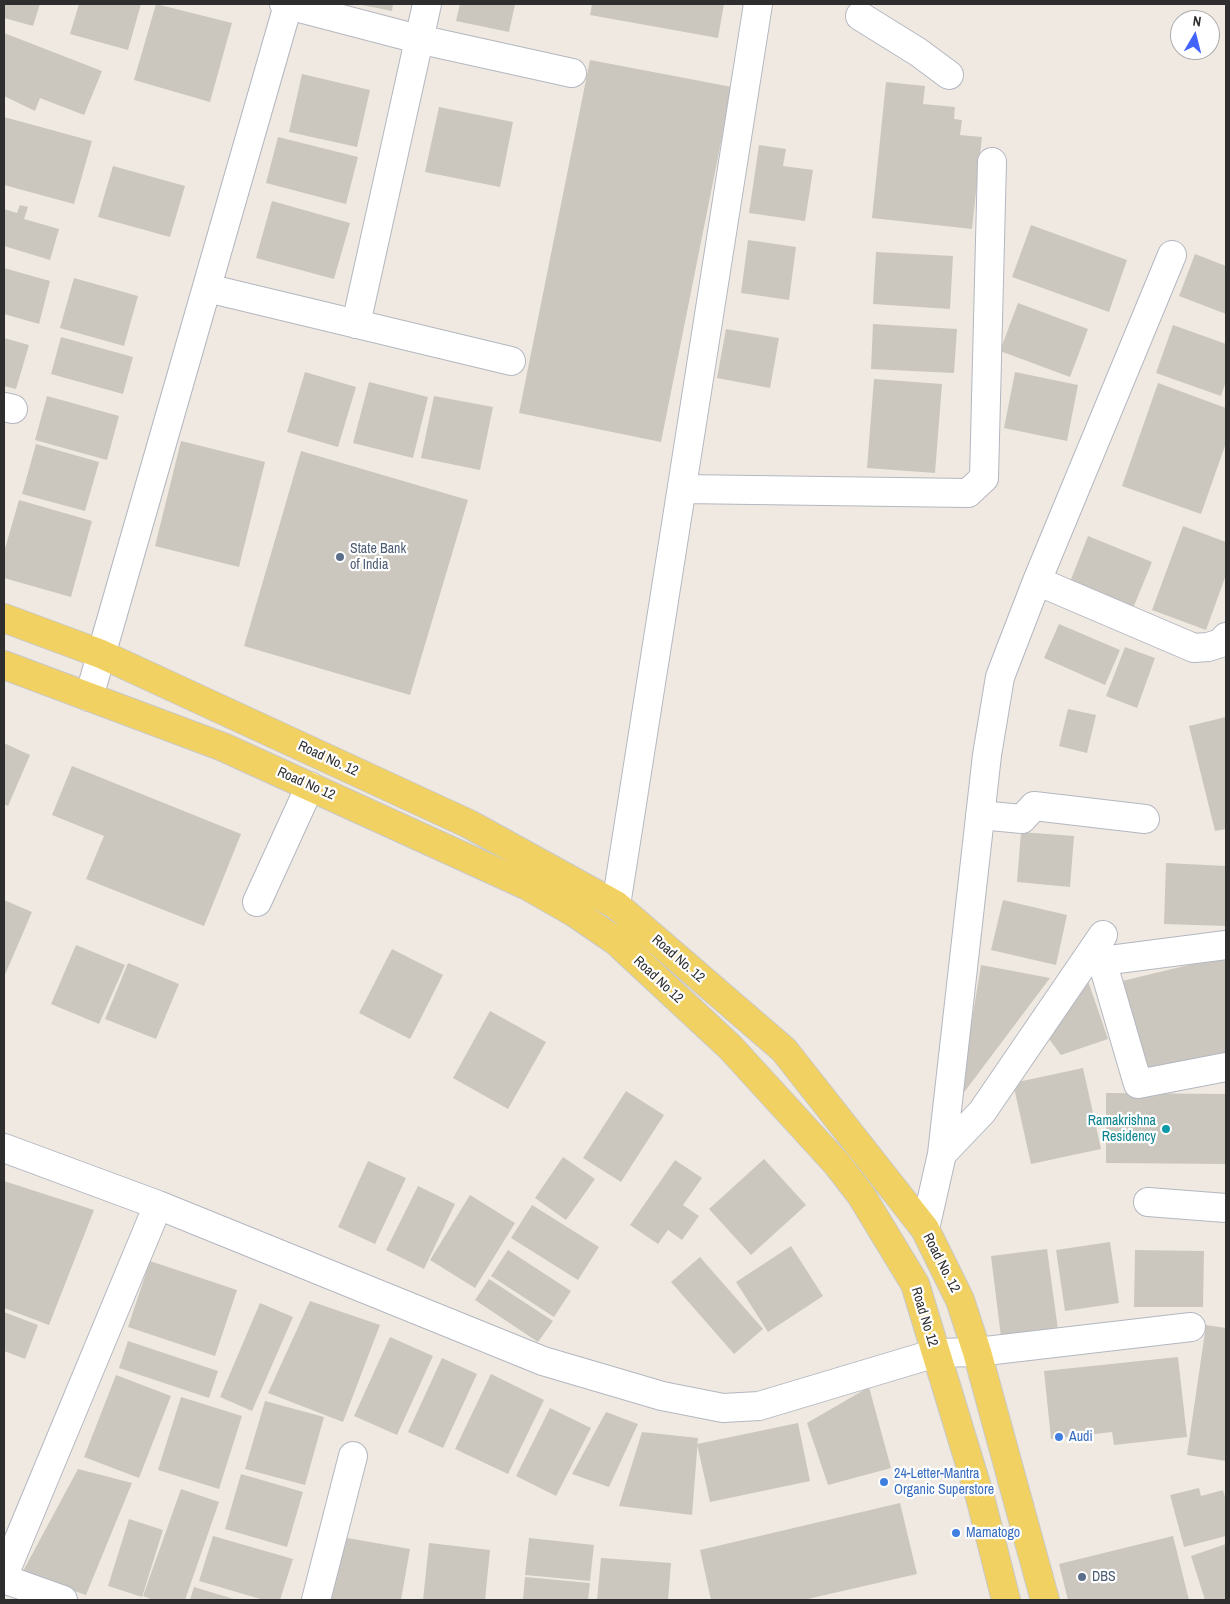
<!DOCTYPE html>
<html>
<head>
<meta charset="utf-8">
<style>
	body { margin:0 }
	#map { position:relative; width:1230px; height:1604px; overflow:hidden; background:#efe9e1; font-family:"Archivo Narrow",sans-serif }
	canvas { display:block }
	.frame { position:absolute; inset:0; border:5px solid #2e2e2e; pointer-events:none }
	.north { position:absolute; left:1170px; top:10px; width:50px; height:50px; box-sizing:border-box; background:#fff; border:1px solid #ababab; border-radius:50%; rotate:8deg; font-size:14px; font-weight:700; line-height:20px; text-align:center; color:#2e2e2e }
	.north::after { content:''; display:block; margin:auto; width:18px; height:22px; background:#4264fb; clip-path:polygon(50% 0,100% 100%,50% 72%,0 100%) }
</style>
</head>
<body>
<div id="map">
<canvas width="1230" height="1604"></canvas>
<div class="frame"></div>
<div class="north">N</div>
</div>
<script>
const context = document.querySelector('canvas').getContext('2d');
context.lineJoin = 'round';
function paint(path, color) { context.fillStyle = color; context.fill(path, 'evenodd'); }
const poly = rows => new Path2D(rows.map(r => 'M' + r).join(''));
function strokePath(path, color, width, dash) { context.strokeStyle = color; context.lineWidth = width; context.lineCap = dash ? 'butt' : 'round'; context.setLineDash(dash || []); context.stroke(path); }
function write(font, color, halo, rows, align = 'center') {
  context.font = font + ' "Archivo Narrow",sans-serif'; context.lineWidth = 4.5; context.setLineDash([]); context.textBaseline = 'middle'; context.strokeStyle = halo; context.fillStyle = color; for (const [text, x, y, turn = 0] of rows) {
    context.save(); context.translate(x, y); context.rotate((+turn || 0) * Math.PI / 180); context.textAlign = isNaN(turn) ? turn : align; if (halo) context.strokeText(text, 0, 0); context.fillText(text, 0, 0); context.restore();
  }
}
const building = poly([
	[4,4,40,4,33,26,4,18],
	[79,4,141,4,128,50,70,34],
	[156,4,232,23,210,102,134,80],
	[357,4,393,4,392,11],
	[460,4,515,4,509,32,456,21],
	[592,4,724,4,718,38,590,15],
	[4,33,102,71,84,115,40,98,35,111,4,96],
	[590,60,732,87,661,442,519,413],
	[302,74,370,90,357,147,289,132],
	[886,82,925,86,923,104,955,107,954,119,962,120,960,135,982,137,972,229,872,218],
	[439,107,513,122,500,187,425,172],
	[4,117,92,141,74,204,4,185],
	[278,137,358,157,346,204,266,183],
	[759,145,786,149,783,166,813,170,805,221,749,213],
	[113,166,185,186,170,237,98,217],
	[272,201,350,223,334,279,256,258],
	[20,205,28,207,24,219,59,229,50,260,4,246,4,209,17,213],
	[1031,225,1127,260,1109,312,1012,277],
	[748,240,796,247,789,300,741,293],
	[876,252,953,256,950,309,873,304],
	[1195,254,1226,266,1226,314,1179,296],
	[4,268,50,281,39,324,4,314],
	[74,278,138,296,124,346,60,328],
	[1018,303,1088,329,1070,377,1000,351],
	[873,324,957,329,954,373,871,369],
	[1173,325,1226,344,1226,381,1221,396,1156,373],
	[726,329,779,338,770,388,717,378],
	[61,337,133,357,123,394,51,374],
	[4,338,29,345,16,389,4,386],
	[305,372,356,387,338,447,287,432],
	[1015,372,1078,385,1067,441,1004,428],
	[874,379,942,384,935,473,867,468],
	[369,382,428,397,413,458,353,443],
	[1158,383,1226,408,1226,443,1201,514,1122,486],
	[47,396,119,416,107,460,35,440],
	[434,396,493,407,480,470,421,458],
	[181,441,265,462,239,567,155,546],
	[36,444,99,462,85,511,22,494],
	[301,451,468,500,410,695,244,646],
	[19,500,92,521,71,597,4,578,4,552],
	[1183,526,1226,542,1226,575,1206,630,1152,610],
	[1088,536,1152,562,1131,613,1068,587],
	[1059,624,1120,650,1105,685,1044,658],
	[1125,647,1155,658,1137,708,1106,696],
	[1068,709,1096,715,1087,753,1059,746],
	[1226,717,1226,829,1215,831,1189,726],
	[4,743,30,755,8,806,4,804],
	[72,766,241,834,204,926,86,879,104,836,52,815],
	[1021,832,1074,836,1070,887,1017,882],
	[1166,863,1226,866,1226,926,1164,924],
	[4,900,32,912,4,977],
	[1003,900,1067,915,1056,965,991,950],
	[76,945,125,965,99,1024,51,1004],
	[392,949,443,975,410,1039,359,1013],
	[1226,956,1226,1053,1140,1074,1118,982],
	[128,963,179,984,156,1039,105,1019],
	[981,965,1050,978,959,1099],
	[1088,981,1108,1039,1061,1055,1046,1035],
	[490,1011,546,1042,508,1109,453,1078],
	[1083,1068,1101,1149,1031,1164,1013,1083],
	[626,1091,664,1115,621,1182,583,1158],
	[1106,1093,1226,1094,1226,1164,1106,1163],
	[563,1157,595,1179,566,1220,535,1198],
	[764,1159,806,1205,751,1255,709,1209],
	[675,1160,702,1178,683,1205,699,1216,682,1240,668,1230,658,1244,630,1225],
	[368,1161,406,1178,375,1244,338,1227],
	[4,1181,94,1210,49,1325,4,1308],
	[418,1186,455,1204,424,1269,386,1250],
	[470,1195,515,1223,475,1288,430,1260],
	[532,1205,599,1247,578,1280,511,1238],
	[1110,1242,1119,1303,1065,1311,1056,1250],
	[791,1246,823,1296,768,1332,736,1282],
	[1047,1249,1058,1330,1001,1337,991,1256],
	[508,1250,571,1291,554,1317,491,1276],
	[1135,1250,1204,1251,1203,1307,1134,1307],
	[700,1257,763,1329,734,1354,671,1282],
	[150,1261,237,1290,215,1356,128,1327],
	[489,1279,553,1321,538,1342,475,1300],
	[310,1301,380,1325,343,1422,268,1393],
	[260,1303,293,1317,252,1411,220,1397],
	[4,1312,38,1325,25,1359,4,1351],
	[1206,1325,1226,1328,1226,1461,1187,1455],
	[390,1337,433,1356,397,1435,354,1416],
	[128,1341,218,1371,209,1398,119,1368],
	[1178,1357,1187,1437,1114,1445,1112,1432,1051,1439,1044,1371],
	[442,1358,477,1374,443,1448,408,1432],
	[491,1374,544,1400,508,1474,455,1449],
	[116,1375,171,1396,139,1478,84,1457],
	[869,1387,891,1468,828,1485,807,1423],
	[181,1397,242,1416,219,1489,158,1470],
	[265,1401,324,1417,305,1485,245,1469],
	[550,1408,591,1428,556,1496,516,1476],
	[606,1412,638,1424,609,1487,572,1474],
	[798,1423,810,1481,710,1502,697,1444],
	[642,1432,698,1438,692,1515,619,1506],
	[78,1469,132,1483,86,1595,22,1573],
	[241,1474,303,1492,287,1547,225,1529],
	[1199,1488,1201,1496,1223,1490,1226,1501,1226,1536,1184,1547,1170,1495],
	[181,1489,219,1502,185,1600,154,1600,143,1596],
	[900,1503,917,1574,803,1600,711,1600,700,1550],
	[129,1519,163,1530,142,1597,108,1586],
	[213,1536,293,1559,280,1600,264,1600,199,1581],
	[336,1536,410,1549,401,1600,325,1600],
	[1173,1536,1189,1600,1068,1600,1059,1564],
	[529,1538,594,1545,590,1581,525,1575],
	[429,1543,490,1550,485,1600,423,1600],
	[1226,1544,1226,1600,1205,1600,1191,1556],
	[601,1558,671,1563,668,1600,597,1600],
	[525,1577,590,1583,588,1600,523,1600],
	[194,1587,237,1600,190,1600]
]);
const minor = poly([
	[284,4,418,39,572,73],
	[860,16,918,52,949,75],
	[207,288,511,361],
	[356,324,427,4],
	[4,407,13,409],
	[682,489,968,493,984,478,992,162],
	[1037,581,1194,648,1208,647,1221,643,1226,637],
	[89,697,288,5],
	[980,815,1022,819,1034,806,1145,819],
	[257,902,310,786],
	[616,905,758,4],
	[1226,945,1102,961,1138,1084,1226,1067],
	[4,1148,158,1205,543,1361,662,1396,723,1408,759,1406,936,1353,977,1352,1191,1327],
	[942,1154,982,1112,1103,935],
	[1148,1202,1226,1208],
	[925,1229,942,1154,987,755,1000,677,1037,581,1172,255],
	[4,1575,158,1205],
	[4,1579,63,1600],
	[316,1600,353,1456]
]);
const major = poly([
	[4,618,101,654,469,824,616,905,784,1050,925,1229,960,1300,977,1352,1045,1600],
	[4,665,223,747,528,886,575,913,616,941,730,1047,837,1164,861,1195,915,1284,980,1497,1006,1600]
]);
const markers = [
	[340,557,5,"#5c6f8a"],
	[1166,1129,5,"#0f9aa8"],
	[1059,1437,5,"#3f7fe0"],
	[884,1482,5,"#3f7fe0"],
	[956,1533,5,"#3f7fe0"],
	[1082,1577,5,"#5c6f8a"]
];
const serviceNames = [
	["State Bank",350,549],
	["of India",350,565],
	["DBS",1092,1577]
];
const streetNames = [
	["Road No. 12",328,759,25],
	["Road No 12",306,784,24],
	["Road No. 12",678,959,41],
	["Road No 12",658,980,43],
	["Road No. 12",941,1263,63],
	["Road No 12",924,1317,73]
];
const cultureNames = [
	["Ramakrishna",1156,1121],
	["Residency",1156,1137]
];
const shopNames = [
	["Audi",1069,1437],
	["24-Letter-Mantra",894,1474],
	["Organic Superstore",894,1490],
	["Mamatogo",966,1533]
];
paint(building, '#cbc7bf');
strokePath(minor, '#b4b7c1', 30);
strokePath(major, '#c9c9c9', 30);
strokePath(minor, '#fff', 28);
strokePath(major, '#f2d163', 28);
for (const [x, y, r, color] of markers) { const dot = new Path2D(); dot.arc(x, y, r, 0, 2 * Math.PI); context.fillStyle = color; context.fill(dot); strokePath(dot, '#fff', 2); }
write('14px', '#4e5e75', '#fff', serviceNames, 'left');
write('14px', '#2e2e2e', '#fff', streetNames);
write('14px', '#0d838f', '#fff', cultureNames, 'right');
write('14px', '#366cbe', '#fff', shopNames, 'left');
</script>
</body>
</html>
